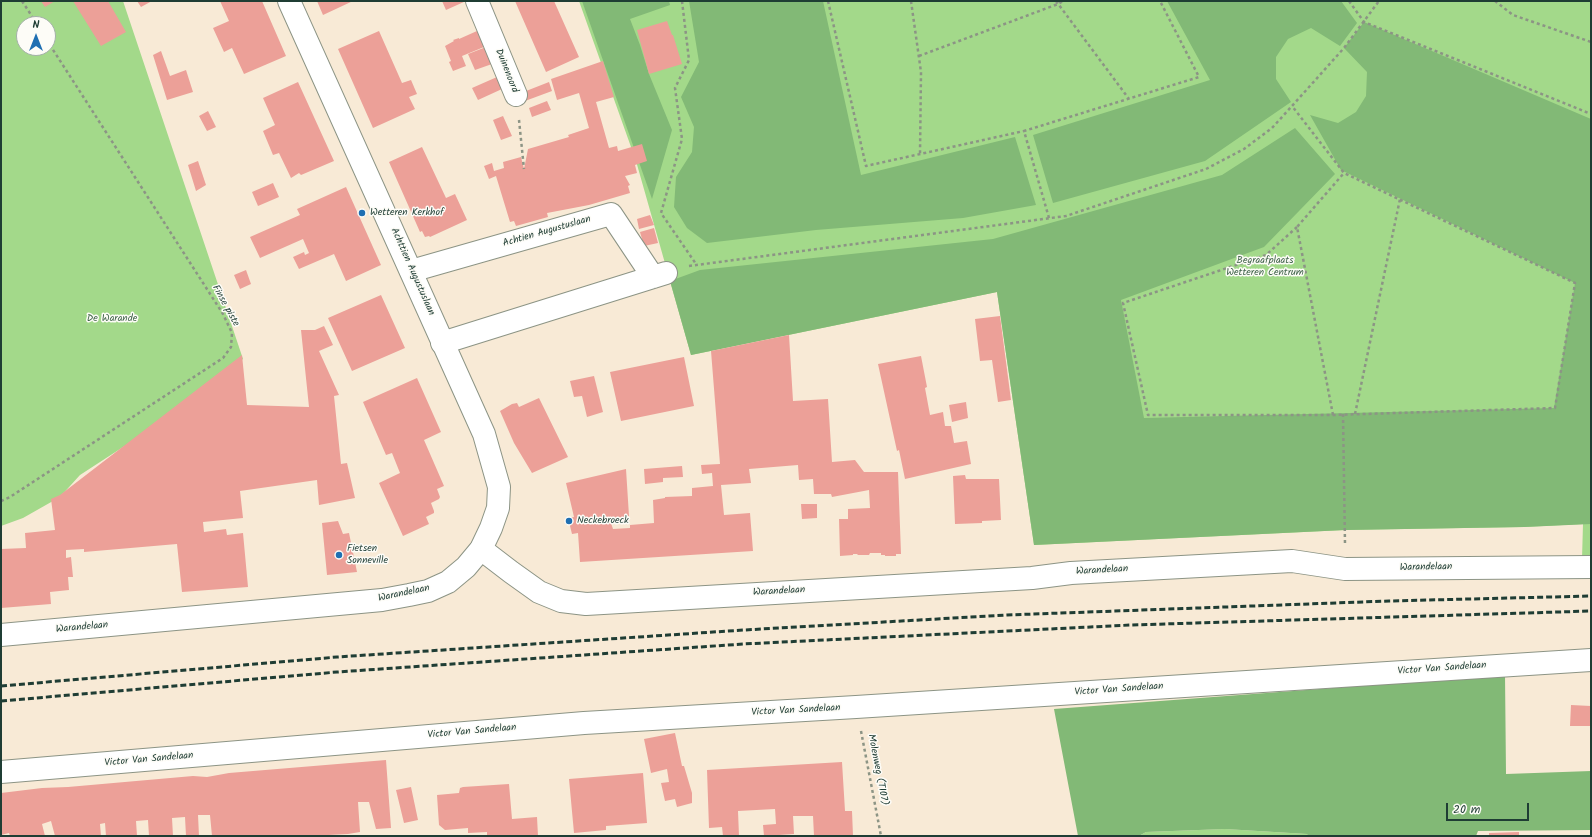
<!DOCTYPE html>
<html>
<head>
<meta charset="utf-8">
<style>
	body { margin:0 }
	#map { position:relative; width:1592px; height:837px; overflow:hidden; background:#f8ead6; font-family:Kalam,sans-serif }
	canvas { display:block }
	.frame { position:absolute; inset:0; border:2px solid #1f3d34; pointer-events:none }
	.north { position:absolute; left:16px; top:16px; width:40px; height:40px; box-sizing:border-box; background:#fdfcf7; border:1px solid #a4b0a9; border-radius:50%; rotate:0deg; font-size:11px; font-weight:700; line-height:16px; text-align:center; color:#1f3d34 }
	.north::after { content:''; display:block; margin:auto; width:14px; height:18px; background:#1f6fb2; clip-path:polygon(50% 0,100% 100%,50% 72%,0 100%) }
	.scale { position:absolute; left:1446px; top:803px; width:83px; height:18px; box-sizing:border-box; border:2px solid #1f3d34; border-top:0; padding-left:5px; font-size:12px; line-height:14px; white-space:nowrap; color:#1f3d34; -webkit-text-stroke:3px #fdfcf7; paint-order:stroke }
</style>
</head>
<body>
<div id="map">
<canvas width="1592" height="837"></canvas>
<div class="frame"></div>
<div class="north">N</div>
<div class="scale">20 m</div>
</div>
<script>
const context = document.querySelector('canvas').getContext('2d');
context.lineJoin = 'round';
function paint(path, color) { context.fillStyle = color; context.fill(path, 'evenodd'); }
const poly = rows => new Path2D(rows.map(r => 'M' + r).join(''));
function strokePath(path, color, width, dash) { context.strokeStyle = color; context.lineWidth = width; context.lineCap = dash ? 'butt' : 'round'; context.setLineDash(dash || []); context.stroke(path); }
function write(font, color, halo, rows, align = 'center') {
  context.font = font + ' Kalam,sans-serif'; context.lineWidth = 3; context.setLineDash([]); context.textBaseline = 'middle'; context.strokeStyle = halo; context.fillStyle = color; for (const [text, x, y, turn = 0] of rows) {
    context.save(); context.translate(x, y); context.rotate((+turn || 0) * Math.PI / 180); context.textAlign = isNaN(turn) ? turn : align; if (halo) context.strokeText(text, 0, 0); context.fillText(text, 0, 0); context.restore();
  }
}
const green = poly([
	[1,1,123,1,243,359,157,425,80,475,60,497,23,518,1,526],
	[24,24,48,24,48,48,24,48],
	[579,1,1591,1,1591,559,1582,559,1583,524,1524,527,1345,530,1034,545,997,292,691,355,636,161],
	[1225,829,1307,834,1308,836,1139,836,1146,832]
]);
const forest = poly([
	[582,1,669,1,670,5,630,19,640,45,649,74,672,130,652,199],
	[689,1,823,1,861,175,1015,137,1036,205,963,218,816,230,707,243,687,228,674,207,676,177,692,152,694,127,681,97,699,62],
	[1167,1,1341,1,1357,23,1340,46,1311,28,1288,39,1276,57,1276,79,1291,102,1205,161,1053,203,1033,135,1210,80],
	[1364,22,1591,119,1591,524,1524,527,1345,530,1034,545,997,292,691,355,670,281,700,270,993,239,1222,175,1295,128,1335,174,1264,247,1121,300,1144,418,1554,408,1575,283,1341,170,1310,115,1338,123,1356,112,1366,96,1367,72,1344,48],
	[1505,675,1506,774,1591,771,1591,830,1478,831,1476,836,1308,836,1307,834,1225,829,1146,832,1139,836,1078,836,1054,709]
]);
const building = poly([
	[41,1,55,1,45,7],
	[73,1,108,1,126,32,101,46],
	[137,1,152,1,141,7],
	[220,1,262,1,286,56,244,74,232,48,224,52,213,28,229,21],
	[317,1,353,1,323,15],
	[442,1,466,1,446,10],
	[515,1,554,1,579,57,546,72],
	[667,21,672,35,673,35,682,64,649,74,637,30],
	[379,31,402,83,411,80,417,94,409,97,415,109,373,128,338,49],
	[477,31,484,47,462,56,466,66,453,71,449,62,451,61,445,46,454,41,453,40,459,38,459,39],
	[486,47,492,64,475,70,468,54],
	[161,51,170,76,186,70,193,92,167,100,153,55],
	[603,61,614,97,596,102,609,148,617,146,618,151,642,144,647,161,635,165,637,173,625,176,630,185,628,186,630,193,589,205,547,213,548,217,516,226,514,221,510,222,496,176,489,179,484,166,492,163,494,171,504,168,503,162,521,157,524,169,528,149,569,137,568,135,589,128,579,93,557,100,551,79],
	[497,77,502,89,478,100,472,88],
	[298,82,334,161,301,175,299,173,291,178,279,153,273,155,263,131,275,125,263,98],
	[549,82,552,91,525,101,521,93],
	[547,101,551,110,532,117,529,108],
	[208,111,216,127,207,131,199,116],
	[503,116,512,136,501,140,493,120],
	[422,147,446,198,455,194,467,220,430,237,429,236,425,237,422,231,420,232,389,162],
	[198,161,206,185,196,191,188,165],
	[273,183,279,197,258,206,252,192],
	[346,187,381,265,346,281,334,254,299,269,293,257,304,252,305,255,309,253,303,239,260,258,250,237,300,215,297,209],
	[650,215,654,225,639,229,637,219],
	[654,228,658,243,644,246,640,232],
	[246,270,251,284,240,289,234,275],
	[381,295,405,348,352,371,328,318],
	[1000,316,1011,400,998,402,992,360,980,361,975,319],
	[324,326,333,345,319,351,339,395,334,396,341,464,347,463,355,498,319,505,317,480,240,491,243,518,203,522,204,532,226,529,227,535,243,533,248,587,182,592,177,544,84,552,84,549,66,550,66,558,71,557,73,577,68,577,69,590,50,592,51,604,1,608,1,549,26,548,25,533,55,530,51,499,60,495,242,355,247,405,309,407,301,330,315,330],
	[789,335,793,401,828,399,832,462,855,460,864,472,898,472,901,554,896,554,896,556,885,556,885,555,881,555,881,553,870,553,869,555,858,555,857,554,853,554,853,555,840,556,839,519,848,519,848,509,870,508,869,490,832,497,831,494,814,494,813,479,799,480,798,465,749,469,751,483,721,485,724,515,750,513,753,551,580,562,578,533,572,534,568,518,574,517,566,483,626,469,629,516,610,520,613,529,630,528,630,525,654,523,653,500,665,498,665,497,692,496,692,488,713,486,712,473,702,474,701,465,720,464,711,351],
	[921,356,927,387,925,388,930,415,943,412,945,426,951,426,954,443,967,441,971,464,905,479,899,450,897,451,878,364],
	[684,357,694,406,621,421,610,372],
	[594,376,603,412,587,417,582,396,574,397,570,381],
	[417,378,441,432,424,440,444,486,437,489,440,497,439,499,431,503,434,511,434,513,426,517,429,524,403,536,379,483,400,473,392,453,386,455,363,402],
	[539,398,568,457,532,473,514,443,500,411,512,404,517,403,519,407],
	[966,402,968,418,952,422,949,405],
	[682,466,683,477,663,478,663,482,645,484,644,469],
	[965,475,966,479,999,479,1001,520,982,521,982,523,955,524,953,476],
	[801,504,817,504,817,518,802,519],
	[338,521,343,534,349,533,357,572,327,575,322,523],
	[1571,705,1591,706,1591,726,1570,726],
	[675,733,682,766,684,766,692,793,692,803,677,807,675,799,665,801,661,783,669,782,667,769,651,773,644,739],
	[386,760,391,828,376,829,369,802,358,802,360,832,348,834,309,836,212,836,210,815,198,815,199,836,186,836,185,817,172,818,173,836,149,836,148,820,136,821,137,836,106,836,105,823,100,824,101,836,55,836,51,821,42,824,45,836,10,836,9,833,1,835,1,793,42,788,68,787,193,776,207,777,229,773],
	[842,762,845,811,852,811,853,836,814,836,813,816,793,816,794,834,764,836,763,825,776,824,775,809,738,811,739,836,723,836,722,827,709,828,707,770],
	[643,773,647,823,606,826,606,830,574,833,569,779],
	[509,784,512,819,537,817,538,836,487,836,487,832,468,833,468,828,445,830,439,825,437,795,459,793,460,788,463,787],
	[411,787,418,820,404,823,396,790],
	[1519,832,1519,836,1489,836,1489,833]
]);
const path = poly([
	[22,1,37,24],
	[682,1,689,60,675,88,682,139,661,213,696,264],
	[828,1,866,166,1024,131],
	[911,1,921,72,920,154],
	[1056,1,1129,99],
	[1349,1,1364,22,1591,114],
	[1495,1,1513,15,1591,42],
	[919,56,1058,4,1063,1],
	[519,120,524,169],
	[1049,218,1024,131,1199,77,1160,1],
	[1297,227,1266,255,1123,303,1148,415,1333,415,1555,408,1575,283,1344,173],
	[689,266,1066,216,1206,169,1244,149,1272,128,1292,106],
	[1343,414,1345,544],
	[1355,414,1400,199],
	[1333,415,1297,227,1344,173,1292,106,1344,48,1379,1],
	[1,501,10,497,223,358,231,347,232,333,223,314,48,42],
	[861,731,881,836]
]);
const minor = poly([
	[477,1,516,95],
	[411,271,611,214,653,277],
	[442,343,666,273],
	[481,549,511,572,539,592,561,601,586,604,1032,578,1071,573,1292,561,1345,569,1591,567],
	[1,772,584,723,856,707,1591,660]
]);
const major = poly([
	[1,635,382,600,409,595,428,591,448,582,466,567,481,549,491,528,498,508,499,487,484,434,289,1]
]);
const rail = poly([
	[1,686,337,657,744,630,1007,615,1389,601,1591,596],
	[1,701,337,672,743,644,1131,625,1591,611]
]);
const markers = [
	[362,213,4,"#1f6fb2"],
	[569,521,4,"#1f6fb2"],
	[339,555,4,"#1f6fb2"]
];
const streetNames = [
	["Duinenoord",506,71,68],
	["Achtien Augustuslaan",547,232,-16],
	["Achttien Augustuslaan",412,272,66],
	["Finse piste",225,306,61],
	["Warandelaan",1426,568,-1],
	["Warandelaan",1102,571,-3],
	["Warandelaan",779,592,-3],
	["Warandelaan",404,594,-12],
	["Warandelaan",82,628,-5],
	["Victor Van Sandelaan",1442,669,-4],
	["Victor Van Sandelaan",1119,690,-4],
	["Victor Van Sandelaan",796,711,-3],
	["Victor Van Sandelaan",472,732,-5],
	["Victor Van Sandelaan",149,760,-5],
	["Molenweg (T107)",877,770,79]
];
const poiNames = [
	["Wetteren Kerkhof",370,213],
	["Neckebroeck",577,521],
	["Fietsen",347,549],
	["Sonneville",347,561]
];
const parkNames = [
	["Begraafplaats",1265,261],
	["Wetteren Centrum",1265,273],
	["De Warande",112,319]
];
paint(green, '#a3d98a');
paint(forest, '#82b976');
paint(building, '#eca098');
strokePath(minor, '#8c9485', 24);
strokePath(major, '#8c9485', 24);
strokePath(path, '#8c9485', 2.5, [3, 3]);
strokePath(minor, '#fff', 22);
strokePath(major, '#fff', 22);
strokePath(rail, '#1f3d34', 3, [6, 3]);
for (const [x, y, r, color] of markers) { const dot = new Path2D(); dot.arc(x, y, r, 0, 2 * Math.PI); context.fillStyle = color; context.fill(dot); strokePath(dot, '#fdfcf7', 1.5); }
write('10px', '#1f3d34', '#fdfcf7', streetNames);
write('10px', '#1f3d34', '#fdfcf7', poiNames, 'left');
write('10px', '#40644a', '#fdfcf7', parkNames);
</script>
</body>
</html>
